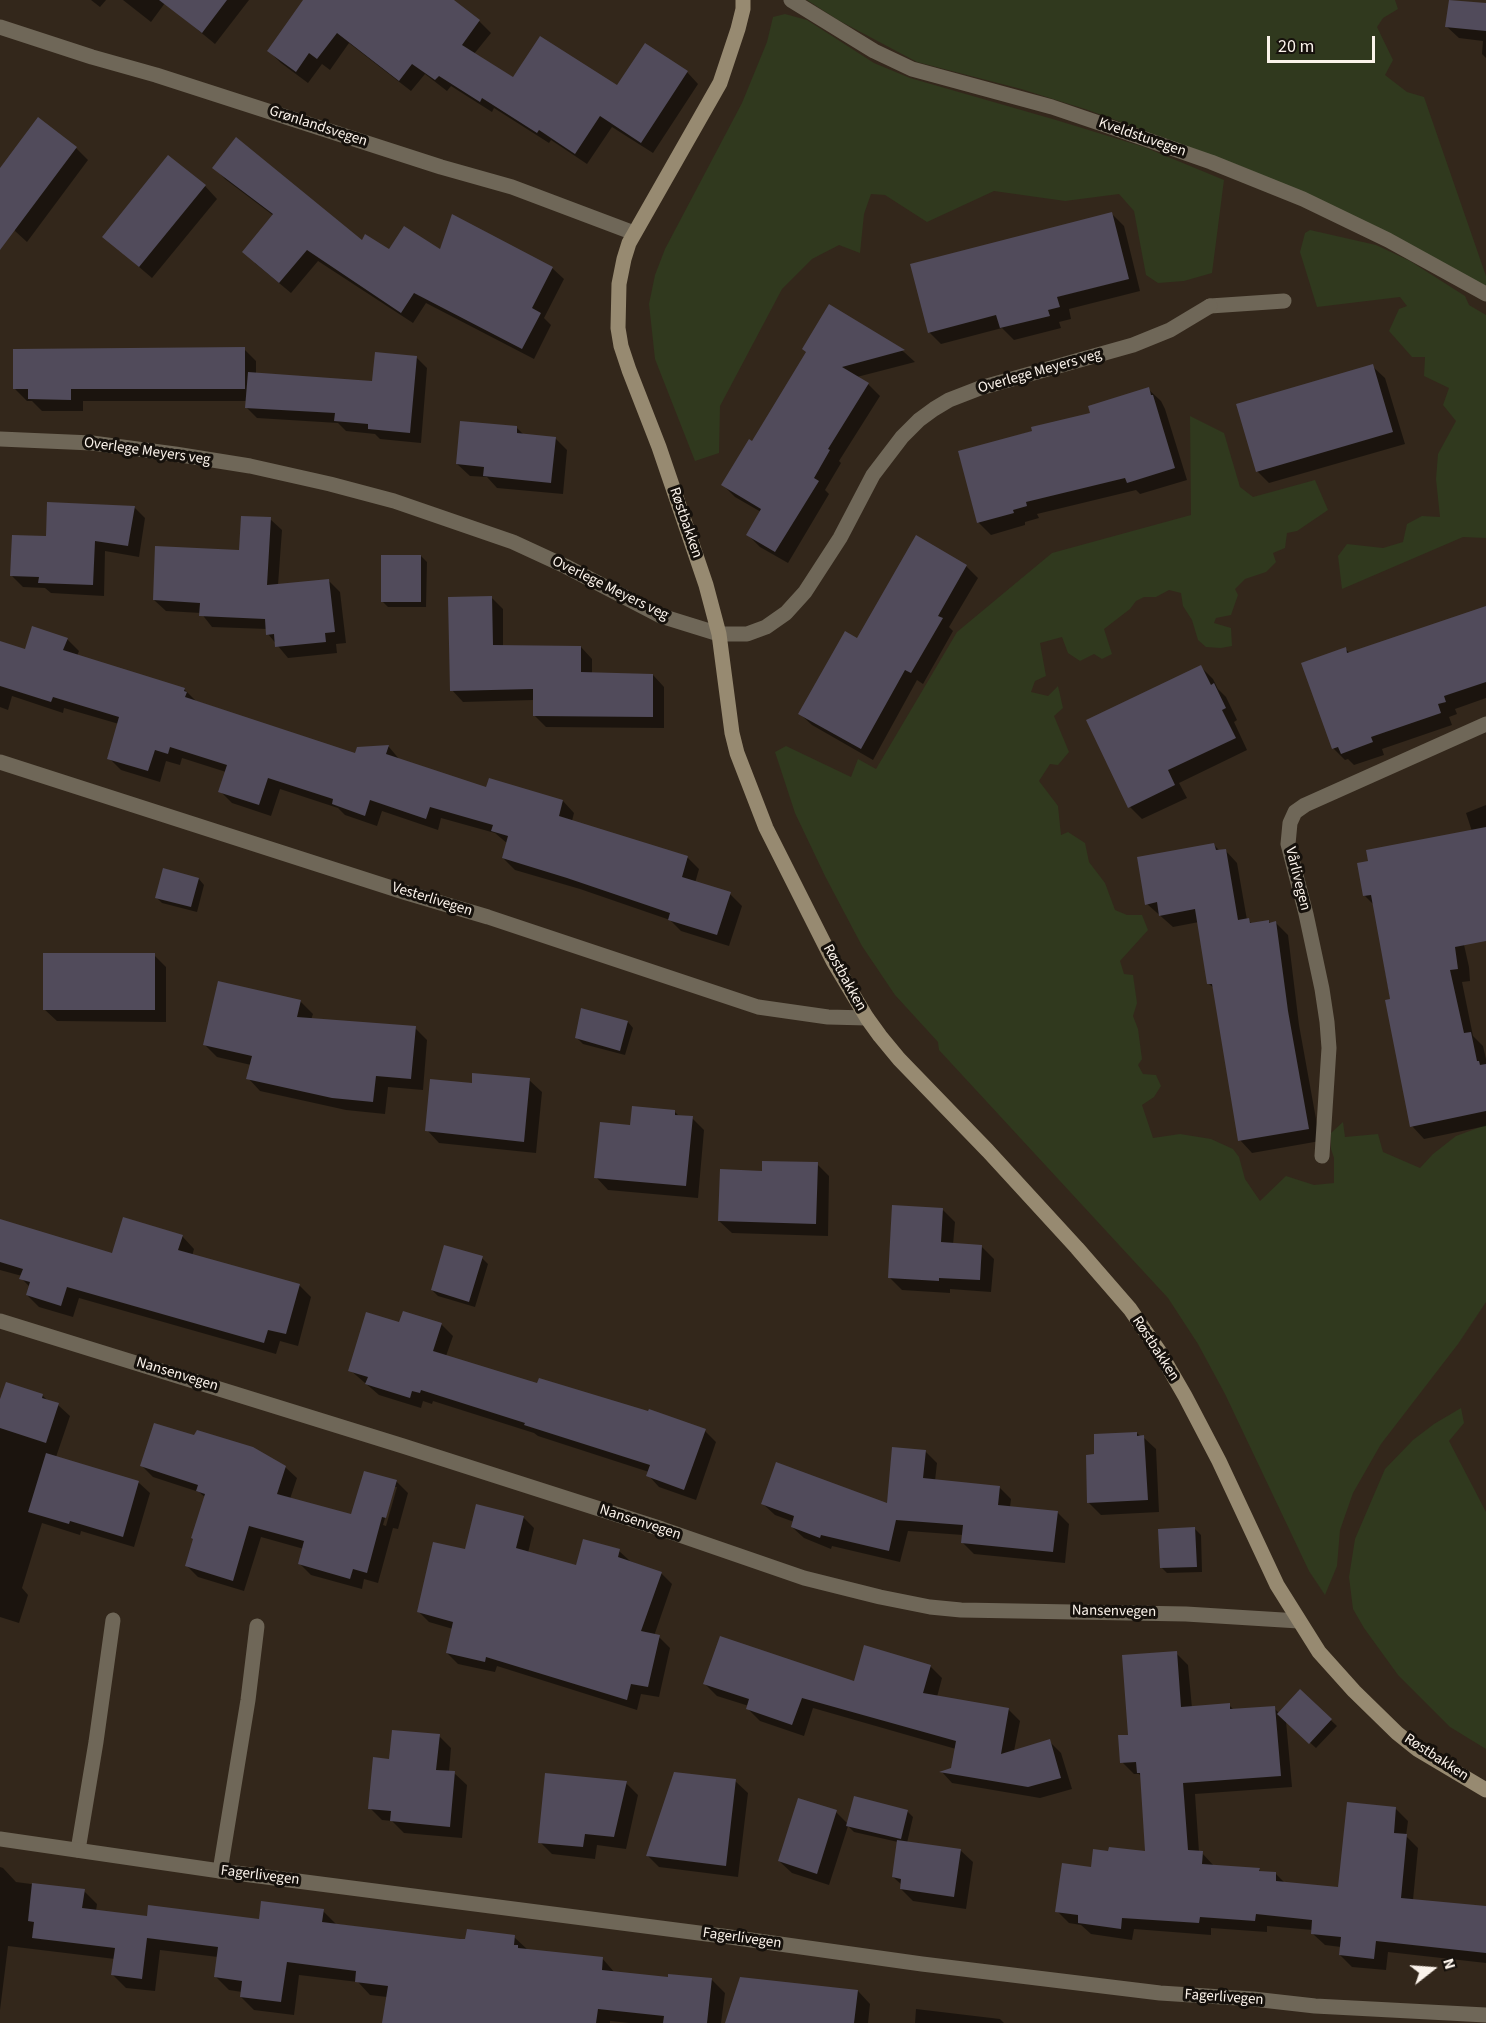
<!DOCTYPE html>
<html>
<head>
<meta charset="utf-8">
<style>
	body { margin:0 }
	#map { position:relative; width:1486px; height:2023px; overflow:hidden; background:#33271b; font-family:"Source Sans 3",sans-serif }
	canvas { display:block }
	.north { position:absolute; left:1402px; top:1939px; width:60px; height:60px; -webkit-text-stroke:4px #16110c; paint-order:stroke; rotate:73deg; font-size:16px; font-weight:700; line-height:24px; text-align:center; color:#fbf3eb }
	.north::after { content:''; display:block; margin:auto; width:21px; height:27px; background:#fbf3eb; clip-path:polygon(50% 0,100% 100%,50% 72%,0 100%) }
	.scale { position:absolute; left:1267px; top:36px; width:108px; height:27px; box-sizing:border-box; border:3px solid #fbf3eb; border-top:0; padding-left:8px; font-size:18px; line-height:21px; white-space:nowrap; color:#fbf3eb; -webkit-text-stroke:4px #16110c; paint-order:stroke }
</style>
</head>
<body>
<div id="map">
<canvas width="1486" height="2023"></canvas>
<div class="north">N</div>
<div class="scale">20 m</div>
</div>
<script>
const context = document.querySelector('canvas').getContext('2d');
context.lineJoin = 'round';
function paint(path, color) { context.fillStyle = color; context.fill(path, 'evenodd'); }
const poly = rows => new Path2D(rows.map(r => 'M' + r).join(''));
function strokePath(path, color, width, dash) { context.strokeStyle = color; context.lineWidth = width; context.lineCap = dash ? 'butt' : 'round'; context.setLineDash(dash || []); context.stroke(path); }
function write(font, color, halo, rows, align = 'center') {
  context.font = font + ' "Source Sans 3",sans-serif'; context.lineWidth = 6; context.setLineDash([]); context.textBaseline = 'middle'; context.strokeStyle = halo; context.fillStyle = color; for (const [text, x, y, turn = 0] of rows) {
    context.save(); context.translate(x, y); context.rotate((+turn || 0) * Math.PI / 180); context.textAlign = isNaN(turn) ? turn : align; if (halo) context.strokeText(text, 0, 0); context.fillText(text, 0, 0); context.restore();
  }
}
const green = poly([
	[807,0,1395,0,1398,9,1383,18,1377,27,1393,60,1385,75,1407,92,1424,97,1486,276,1486,286,1248,169,1088,110,1021,89,917,62,838,20],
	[785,14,807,20,874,63,910,78,1056,120,1144,147,1224,180,1212,273,1184,281,1158,283,1146,275,1134,211,1119,194,1065,201,994,191,927,222,885,195,871,194,864,214,860,253,839,245,812,259,782,289,720,406,719,453,695,461,655,359,649,304,655,275,665,249,742,103,767,42,773,17],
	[1310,230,1376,245,1410,261,1465,296,1469,305,1486,315,1486,538,1463,537,1342,589,1338,556,1347,544,1383,548,1403,542,1407,524,1422,516,1440,517,1436,479,1438,454,1456,421,1443,405,1449,388,1424,376,1425,357,1412,357,1389,331,1399,309,1407,306,1400,297,1317,307,1300,252,1305,233],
	[1190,416,1224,433,1240,487,1253,497,1315,480,1328,510,1297,531,1287,533,1285,548,1273,553,1276,562,1266,572,1245,579,1235,589,1238,595,1231,615,1216,618,1214,623,1231,628,1232,646,1221,648,1206,647,1198,640,1192,620,1183,606,1181,593,1169,590,1156,597,1144,597,1136,601,1130,609,1104,629,1112,654,1102,659,1094,654,1080,661,1068,653,1062,637,1040,643,1046,676,1035,681,1031,692,1048,696,1058,686,1063,708,1054,716,1069,752,1058,765,1050,764,1039,781,1058,806,1061,835,1068,832,1085,843,1089,862,1105,883,1115,910,1127,915,1142,915,1148,930,1120,961,1124,974,1133,975,1137,1003,1133,1016,1138,1029,1142,1059,1138,1065,1143,1074,1156,1075,1161,1086,1154,1097,1142,1105,1153,1138,1180,1134,1211,1139,1233,1149,1239,1157,1245,1179,1260,1201,1286,1176,1314,1185,1334,1183,1334,1158,1331,1149,1331,1133,1343,1122,1345,1137,1378,1134,1383,1152,1420,1168,1433,1154,1456,1136,1486,1125,1486,1302,1458,1344,1381,1444,1353,1493,1340,1530,1337,1566,1325,1595,1309,1571,1225,1394,1198,1344,1168,1298,939,1050,938,1042,895,995,862,946,825,876,795,813,775,752,786,746,851,777,858,759,876,769,957,632,1052,553,1191,515],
	[1461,1408,1464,1423,1449,1441,1486,1512,1486,1749,1450,1727,1398,1675,1364,1628,1353,1609,1349,1577,1355,1539,1385,1469,1413,1440,1434,1424]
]);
const shadow = poly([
	[91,0,106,0,100,7],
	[123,0,249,0,215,44,165,3,151,22],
	[306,0,451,0,479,21,491,33,474,54,513,79,618,88,687,72,698,84,653,153,612,127,587,164,551,140,549,143,494,108,492,112,451,86,447,91,425,74,411,91,349,43,330,70,322,64,308,83,281,63,269,51],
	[1486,5,1486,58,1482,54,1483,41,1459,38,1446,26],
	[76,148,88,160,27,242,15,231,16,149],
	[214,167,362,242,389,251,441,252,453,216,552,268,564,279,544,318,551,325,534,359,426,303,413,323,318,261,291,293,255,263,274,216,225,179],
	[205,186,217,199,152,278,104,237],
	[1112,214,1124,226,1140,291,1069,309,1071,319,1059,322,1061,328,1014,340,1002,328,941,344,929,332],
	[830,306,904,352,915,362,857,377,868,384,880,396,839,461,841,463,825,490,829,494,788,563,760,547,748,535,761,512,735,497,723,485,753,443,807,352],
	[244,349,256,361,256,374,373,382,416,357,427,368,421,443,380,439,375,434,346,431,338,423,257,418,246,407,247,401,83,401,83,411,42,411,32,401,27,401,15,389],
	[1372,366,1385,378,1405,444,1269,483,1257,471],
	[1148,389,1161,401,1165,409,1187,480,1140,494,1136,490,1037,514,1039,518,1025,522,1025,525,991,535,979,523,960,452,1092,414],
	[517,428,524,435,555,438,567,450,563,494,497,488,487,477,470,476,457,464],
	[134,507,145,518,139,557,105,551,104,596,51,593,45,588,23,587,12,576,47,538],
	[270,519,282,530,278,585,328,580,340,592,346,643,336,644,337,653,288,658,268,634,267,629,212,627,201,613,166,611,154,600,241,551],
	[421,556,427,562,426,607,388,607,382,601],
	[966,566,978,578,949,627,953,631,923,684,917,680,873,760,812,725,800,714,858,640],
	[491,597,503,609,503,646,581,647,592,659,592,674,653,675,664,687,664,728,546,727,534,715,534,700,463,702,452,690],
	[1486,607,1486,698,1455,709,1457,714,1449,717,1452,725,1382,749,1384,755,1354,765,1348,759,1345,760,1333,748,1345,649,1350,653],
	[67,639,79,651,77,656,184,689,196,701,356,755,358,748,389,747,400,760,487,789,563,801,574,813,572,821,688,858,699,869,695,883,730,894,742,906,729,946,681,931,670,920,580,889,515,870,503,858,508,844,495,833,441,818,438,830,382,811,377,826,345,815,338,808,280,789,271,816,232,803,220,791,226,772,182,758,180,765,166,761,160,782,121,770,109,758,119,724,64,708,63,713,12,696,8,710,0,707,0,642,26,651],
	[1201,667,1213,679,1218,689,1226,697,1237,720,1234,722,1247,750,1179,783,1187,798,1142,819,1130,807],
	[1486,805,1486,874,1466,813],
	[1214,845,1220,851,1225,850,1237,863,1247,920,1253,924,1269,922,1271,924,1276,923,1288,935,1299,1025,1320,1141,1252,1153,1240,1140,1215,989,1209,984,1199,922,1173,927,1147,904],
	[1443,851,1469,967,1470,981,1462,982,1473,1036,1483,1046,1486,1059,1486,1126,1424,1139,1412,1126,1374,905,1365,896],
	[199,879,204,885,197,912,162,903,156,897],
	[154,955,166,967,166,1022,57,1021,44,1009],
	[300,1001,313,1014,311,1020,415,1028,427,1040,423,1090,388,1087,385,1114,346,1110,260,1091,248,1078,251,1065,217,1057,205,1045],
	[628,1022,633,1028,625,1055,583,1044,577,1038],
	[529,1080,542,1092,536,1153,439,1143,427,1130,474,1084],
	[674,1111,680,1117,692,1118,704,1130,698,1198,608,1190,596,1177,631,1126],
	[817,1164,829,1176,828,1236,732,1233,719,1221,763,1172],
	[943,1210,955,1222,953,1245,981,1246,994,1259,991,1292,950,1289,950,1293,902,1290,890,1278],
	[0,1220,113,1254,182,1236,194,1249,192,1256,299,1285,311,1297,298,1346,280,1341,276,1354,79,1298,73,1317,39,1307,27,1295,30,1287,21,1278,22,1276,0,1270],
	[482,1258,488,1264,475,1307,438,1296,432,1290],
	[400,1324,441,1324,453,1336,446,1356,538,1385,705,1431,716,1442,696,1500,659,1487,648,1475,649,1472,538,1436,534,1433,433,1401,432,1404,423,1401,421,1408,379,1395,350,1370],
	[43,1396,48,1401,58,1405,70,1416,56,1457,138,1482,150,1493,134,1547,81,1531,80,1535,42,1523,22,1588,28,1595,19,1623,0,1617,0,1404],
	[1137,1433,1141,1437,1143,1437,1156,1449,1159,1512,1101,1515,1089,1503,1096,1456],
	[925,1451,937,1463,935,1481,999,1487,1011,1499,1010,1507,1057,1512,1069,1524,1065,1563,974,1554,962,1542,963,1535,908,1531,900,1562,832,1546,831,1549,804,1538,792,1527,794,1522,775,1515,763,1504,889,1505],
	[142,1466,285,1467,297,1478,290,1499,352,1516,396,1481,408,1493,398,1529,393,1528,378,1583,364,1579,362,1589,311,1575,300,1564,304,1549,261,1537,244,1591,198,1577,186,1565,206,1498,199,1492,153,1477],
	[394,1487,397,1487,386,1526,383,1525],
	[523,1517,534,1528,528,1553,577,1567,619,1551,630,1561,661,1573,672,1584,654,1636,659,1637,670,1648,659,1697,641,1694,637,1710,497,1666,495,1672,458,1664,447,1653,453,1629,429,1622,419,1612,466,1551],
	[1195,1529,1201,1535,1202,1572,1167,1573,1161,1567],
	[1176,1653,1188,1665,1192,1708,1229,1705,1235,1711,1274,1708,1279,1713,1300,1691,1337,1726,1316,1748,1286,1721,1292,1787,1195,1794,1199,1852,1202,1853,1214,1866,1259,1870,1262,1873,1276,1874,1286,1884,1339,1889,1396,1809,1408,1821,1406,1836,1418,1848,1413,1900,1486,1908,1486,1963,1388,1952,1386,1970,1352,1967,1340,1955,1341,1947,1325,1945,1313,1934,1313,1930,1267,1926,1267,1932,1211,1928,1211,1935,1134,1929,1132,1940,1091,1934,1081,1925,1069,1923,1057,1911,1092,1868,1147,1853,1141,1776,1139,1774,1134,1774,1122,1762,1129,1736],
	[930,1666,942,1678,937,1697,1008,1709,1020,1721,1014,1751,1049,1741,1061,1753,1072,1789,1040,1798,952,1783,942,1772,952,1769,956,1749,813,1708,804,1736,760,1721,748,1709,749,1706,717,1696,705,1684,855,1683],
	[439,1736,451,1748,449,1772,454,1773,467,1785,462,1838,404,1833,392,1821,382,1820,370,1808,390,1760],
	[735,1781,748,1793,738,1877,659,1867,647,1855],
	[626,1783,638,1795,626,1849,597,1845,595,1859,552,1854,540,1842],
	[907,1811,913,1817,907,1843,960,1850,973,1862,966,1909,913,1901,901,1889,902,1885,893,1877,898,1842,854,1832,848,1826,829,1885,792,1873,779,1861,836,1812,848,1824],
	[0,1867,3,1868,16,1882,84,1891,97,1904,96,1911,148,1918,260,1921,323,1911,336,1924,460,1941,514,1937,528,1950,602,1958,615,1973,669,1979,712,1980,725,1993,721,2023,629,2023,610,2021,610,2023,383,2023,387,1997,370,1995,358,1982,299,1975,294,2015,254,2010,241,1997,242,1992,229,1990,216,1977,218,1957,160,1950,155,1991,126,1988,113,1975,115,1959,8,1946,0,2010],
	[858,1991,870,2004,868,2023,727,2023],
	[916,2009,1000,2019,1004,2023,915,2023]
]);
const building = poly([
	[159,0,227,0,202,33],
	[303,0,454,0,480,20,462,45,513,77,540,36,617,85,645,43,688,71,641,143,600,116,575,154,539,130,537,133,482,98,480,102,439,76,435,80,412,64,399,81,337,33,317,59,309,53,296,72,267,51],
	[1449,0,1486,3,1486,31,1445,27],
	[38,117,77,147,0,250,0,168],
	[236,137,362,240,365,234,389,249,404,226,440,249,452,214,553,267,532,308,541,313,522,349,414,293,401,313,307,250,279,283,242,252,273,214,212,168],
	[168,155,206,185,139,267,102,237],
	[1112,212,1129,279,1057,297,1060,307,1048,310,1050,316,1000,328,996,315,928,333,910,264],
	[829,304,905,350,842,367,869,383,828,449,830,450,814,478,819,481,775,552,746,535,761,509,721,485,749,439,752,441,806,352,802,349],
	[245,347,245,389,71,389,71,400,28,399,28,389,13,389,13,349],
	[375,352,417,356,410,433,368,429,368,424,334,421,335,413,245,408,248,372,372,381],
	[1373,364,1393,432,1256,472,1236,404],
	[1149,387,1151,395,1153,395,1175,468,1127,483,1125,478,1026,502,1027,506,1013,510,1014,513,977,523,958,451,1032,431,1031,427,1090,413,1088,406],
	[460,421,517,426,517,433,556,437,551,483,483,476,484,467,456,464],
	[47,502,135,506,128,546,95,541,93,585,38,583,39,577,10,576,12,535,46,536],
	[241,516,271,517,267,585,329,579,335,632,325,633,326,642,275,647,274,634,266,635,265,619,199,616,200,603,153,600,155,546,239,550],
	[916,535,967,565,938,616,943,618,911,673,905,670,861,749,798,714,845,631,857,638],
	[381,555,421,555,421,602,381,602],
	[492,596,493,645,581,646,581,672,653,674,653,717,533,716,533,689,450,691,448,597],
	[1486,606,1486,682,1444,696,1446,702,1438,704,1441,713,1371,737,1373,742,1341,754,1338,747,1332,749,1301,663,1346,647,1347,653],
	[32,626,68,638,63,650,185,688,184,691,187,692,185,697,355,753,357,747,389,745,386,754,486,787,489,778,563,800,559,816,688,856,682,877,731,892,717,935,668,920,670,913,567,878,502,858,508,836,491,831,493,825,430,807,426,819,370,800,365,816,332,804,333,799,268,778,259,805,218,792,227,765,170,747,168,754,155,750,148,771,107,759,119,717,53,697,51,702,0,686,0,641,25,649],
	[1201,665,1211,685,1214,683,1226,708,1222,710,1236,738,1168,770,1175,785,1128,808,1086,720],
	[1486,827,1486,941,1455,947,1458,969,1450,970,1464,1033,1471,1032,1477,1061,1479,1061,1480,1065,1486,1064,1486,1111,1410,1127,1385,1000,1390,999,1371,895,1363,896,1357,863,1368,861,1366,850],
	[1214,843,1216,850,1226,849,1238,920,1249,918,1250,923,1269,920,1269,923,1276,921,1288,1011,1309,1129,1238,1141,1212,984,1207,984,1195,909,1159,916,1157,902,1145,905,1137,857],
	[163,868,199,878,191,907,155,898],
	[43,953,155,953,155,1010,43,1010],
	[218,981,301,1000,297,1017,416,1026,411,1079,376,1076,373,1102,332,1098,246,1079,252,1056,203,1045],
	[581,1008,628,1021,620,1051,575,1038],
	[472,1073,530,1078,524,1142,425,1131,430,1079,472,1083],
	[632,1106,675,1110,675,1115,693,1116,686,1186,594,1178,600,1122,630,1125],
	[762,1161,818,1162,816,1224,718,1221,720,1169,762,1171],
	[892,1205,943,1208,941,1242,982,1245,980,1280,939,1278,939,1281,888,1278],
	[123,1217,183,1235,178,1250,300,1284,286,1334,268,1330,264,1343,67,1287,61,1306,26,1295,30,1282,19,1279,23,1269,0,1262,0,1219,112,1253],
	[444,1245,483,1256,469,1302,431,1290],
	[403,1311,442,1323,433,1351,537,1383,539,1378,648,1411,649,1409,706,1429,684,1490,646,1476,650,1465,524,1425,525,1423,421,1390,420,1393,412,1391,410,1398,365,1384,368,1377,348,1371,366,1312,399,1322],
	[6,1382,43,1394,42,1398,59,1403,46,1443,0,1428,0,1399],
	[154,1423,194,1435,197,1430,253,1447,286,1466,277,1494,351,1514,364,1471,397,1480,386,1518,382,1517,367,1573,353,1569,350,1579,298,1564,304,1541,249,1526,233,1581,185,1566,193,1539,191,1538,205,1494,196,1491,198,1485,140,1466],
	[1137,1432,1137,1436,1144,1435,1148,1500,1087,1503,1086,1455,1094,1454,1094,1434],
	[892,1447,926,1450,923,1478,1000,1486,998,1505,1058,1511,1053,1552,961,1543,963,1525,896,1520,889,1551,821,1535,820,1538,791,1527,794,1516,761,1504,776,1462,887,1503],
	[46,1453,139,1481,123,1537,70,1521,69,1524,28,1512],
	[476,1504,524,1516,516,1548,576,1565,583,1539,620,1549,618,1557,662,1572,641,1631,660,1635,648,1687,631,1684,627,1700,486,1657,485,1662,446,1653,453,1622,417,1612,433,1542,465,1549],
	[1195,1527,1197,1567,1160,1568,1158,1529],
	[720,1636,854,1681,864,1645,931,1665,923,1693,1009,1708,1001,1754,1050,1739,1061,1778,1028,1787,939,1772,951,1768,956,1741,802,1698,792,1725,746,1709,749,1699,703,1684],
	[1177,1651,1181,1707,1230,1703,1230,1709,1275,1706,1281,1776,1183,1783,1188,1850,1203,1851,1202,1864,1260,1868,1259,1871,1276,1872,1276,1881,1338,1887,1347,1802,1396,1807,1394,1833,1407,1834,1401,1898,1486,1906,1486,1953,1376,1941,1374,1959,1339,1955,1341,1937,1311,1934,1312,1920,1256,1914,1255,1921,1200,1917,1199,1923,1122,1918,1121,1929,1078,1923,1078,1915,1055,1912,1062,1863,1091,1867,1093,1849,1108,1851,1109,1847,1145,1851,1140,1773,1137,1773,1136,1762,1120,1763,1118,1735,1128,1735,1122,1655],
	[1300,1689,1332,1719,1309,1744,1277,1714],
	[392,1730,440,1734,436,1770,455,1771,450,1827,390,1821,391,1811,368,1809,373,1757,389,1759],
	[674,1772,736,1779,726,1866,646,1856],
	[545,1773,627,1781,614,1837,585,1834,583,1847,538,1843],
	[854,1796,908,1810,901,1839,846,1826],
	[798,1798,837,1810,817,1874,778,1861],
	[897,1840,961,1849,954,1897,900,1889,901,1879,892,1877],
	[32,1883,85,1889,82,1908,147,1916,148,1905,259,1919,261,1901,324,1909,322,1922,460,1939,465,1939,467,1929,515,1935,514,1945,518,1945,518,1948,603,1957,602,1970,668,1977,668,1974,712,1978,707,2023,663,2023,664,2016,598,2009,596,2023,382,2023,388,1986,355,1982,356,1971,287,1962,281,2002,240,1997,242,1981,214,1977,218,1947,147,1938,142,1979,111,1975,115,1948,32,1938,34,1922,28,1921],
	[740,1977,858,1990,854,2023,725,2023]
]);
const lane = poly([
	[1210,306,1284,301],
	[78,1850,96,1742,113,1620],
	[220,1871,248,1700,257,1626]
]);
const street = poly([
	[791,0,874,51,912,69,1052,107,1102,124,1211,162,1303,199,1388,240,1486,294],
	[0,27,92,57,156,75,441,167,512,187,634,233],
	[0,439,92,443,175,454,250,466,330,484,394,501,513,542,565,566,661,616,719,634,747,634,766,627,786,613,805,592,840,538,873,475,902,437,919,420,934,409,949,400,980,388,1133,345,1170,330,1210,306],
	[0,762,407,893,488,917,758,1007,828,1017,867,1018],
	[1322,1156,1329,1048,1327,1022,1322,989,1306,914,1288,844,1290,823,1295,812,1305,805,1486,724],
	[0,1321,403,1446,662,1529,804,1578,880,1597,930,1607,961,1610,1186,1614,1299,1621],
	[0,1839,220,1871,730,1937,922,1964,1160,1993,1253,1999,1315,2006,1486,2015]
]);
const secondary = poly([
	[743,0,743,9,738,29,720,83,629,243,624,259,619,284,618,328,621,346,629,370,659,447,706,585,719,634,732,733,737,753,766,828,833,961,867,1018,880,1036,899,1059,988,1151,1077,1248,1130,1309,1159,1351,1185,1396,1219,1461,1277,1585,1319,1652,1354,1691,1397,1733,1417,1749,1486,1790]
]);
const streetNames = [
	["Grønlandsvegen",318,127,18],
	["Kveldstuvegen",1142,138,19],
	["Overlege Meyers veg",1040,372,-16],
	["Overlege Meyers veg",147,452,8],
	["Røstbakken",685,523,71],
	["Overlege Meyers veg",610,589,26],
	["Vårlivegen",1297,879,76],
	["Vesterlivegen",432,900,17],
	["Røstbakken",844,978,61],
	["Røstbakken",1155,1349,57],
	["Nansenvegen",177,1375,17],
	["Nansenvegen",640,1523,18],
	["Nansenvegen",1114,1612,1],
	["Røstbakken",1436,1758,33],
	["Fagerlivegen",260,1876,7],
	["Fagerlivegen",742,1939,8],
	["Fagerlivegen",1224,1998,4]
];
paint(green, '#30391e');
paint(shadow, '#0007');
paint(building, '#514b5b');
strokePath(lane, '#6f6758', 15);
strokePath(street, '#6f6758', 15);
strokePath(secondary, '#978a71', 15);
write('15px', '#fbf3eb', '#16110c', streetNames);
</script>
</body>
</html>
